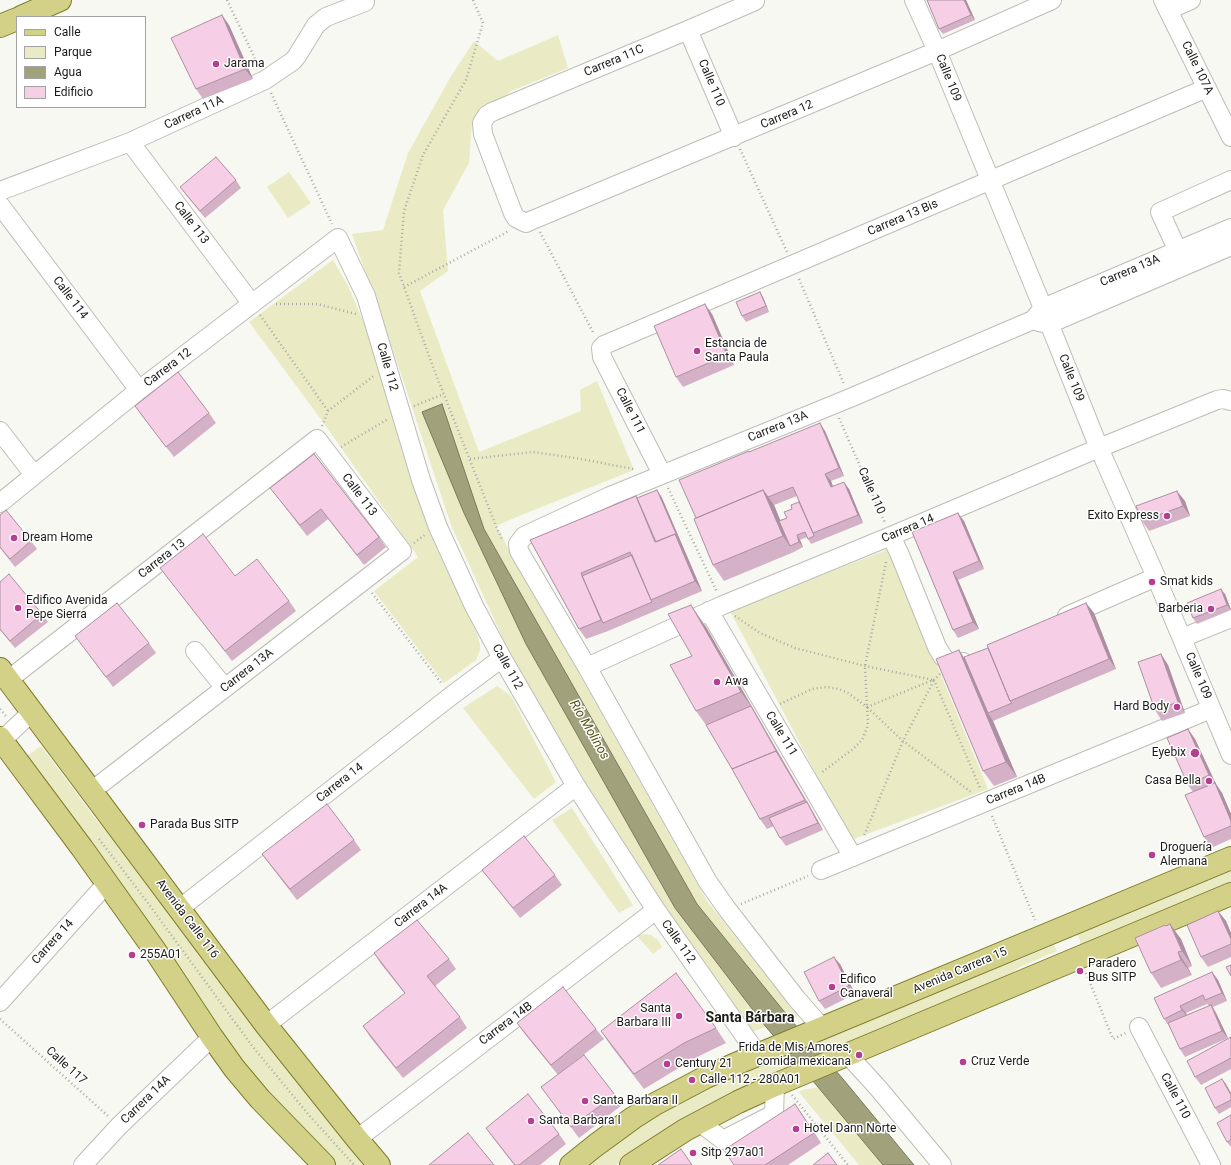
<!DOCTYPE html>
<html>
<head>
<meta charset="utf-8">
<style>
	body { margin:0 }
	#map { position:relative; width:1231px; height:1165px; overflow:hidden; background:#f7f8f1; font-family:Roboto,sans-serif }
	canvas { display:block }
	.legend { position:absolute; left:16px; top:16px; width:130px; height:92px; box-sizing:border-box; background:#fff; border:1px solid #a3a3a3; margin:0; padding:5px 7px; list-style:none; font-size:12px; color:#1a1a18 }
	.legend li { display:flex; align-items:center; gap:8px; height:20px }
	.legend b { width:20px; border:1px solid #a3a3a3 }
</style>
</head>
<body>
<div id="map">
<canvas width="1231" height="1165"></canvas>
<ul class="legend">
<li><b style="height:5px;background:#d3d187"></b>Calle</li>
<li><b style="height:11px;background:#eaebc4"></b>Parque</li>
<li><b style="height:11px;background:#a1a27b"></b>Agua</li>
<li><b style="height:11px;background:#f6cee6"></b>Edificio</li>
</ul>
</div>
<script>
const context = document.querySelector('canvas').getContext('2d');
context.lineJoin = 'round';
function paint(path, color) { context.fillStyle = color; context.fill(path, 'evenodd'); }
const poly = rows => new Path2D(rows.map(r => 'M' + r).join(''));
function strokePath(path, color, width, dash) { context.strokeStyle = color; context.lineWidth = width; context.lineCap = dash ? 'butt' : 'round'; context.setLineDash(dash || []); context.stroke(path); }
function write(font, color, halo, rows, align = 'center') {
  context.font = font + ' Roboto,sans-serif'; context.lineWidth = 3; context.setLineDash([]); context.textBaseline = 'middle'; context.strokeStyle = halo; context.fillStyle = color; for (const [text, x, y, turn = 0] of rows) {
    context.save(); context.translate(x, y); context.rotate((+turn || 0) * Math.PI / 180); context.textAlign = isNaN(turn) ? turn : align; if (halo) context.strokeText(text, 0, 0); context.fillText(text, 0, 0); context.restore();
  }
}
const green = poly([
	[558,35,568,68,511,91,472,123,469,163,443,210,448,271,420,291,479,452,581,411,580,390,597,381,634,470,519,516,496,526,707,901,798,1016,791,1020,697,904,484,529,442,405,423,412,464,513,526,644,675,908,766,1027,751,1032,664,916,511,656,451,525,401,374,352,234,383,230,408,153,450,78,474,41,498,61],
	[289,172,311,203,288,218,267,187],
	[333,260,348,286,364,323,434,543,477,634,480,644,480,650,476,660,444,683,374,591,418,557,323,422,249,322],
	[889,549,988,789,851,840,730,611],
	[497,686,511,696,556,782,534,799,463,708],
	[41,746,95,818,129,855,369,1165,335,1165,244,1067,24,758],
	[572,808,633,905,619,913,552,820],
	[1231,865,1231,881,1175,908,1080,948,1080,940,1077,933],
	[644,934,651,935,658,940,662,947,653,954,637,936],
	[1054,945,1057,951,1020,967,1004,978,822,1055,811,1043,1009,962,1016,961],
	[787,1050,799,1065,635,1152,616,1165,589,1165,672,1103],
	[818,1087,883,1165,859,1165,798,1091]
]);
const water = poly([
	[442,404,484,529,697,904,791,1020,843,1079,914,1165,883,1165,818,1087,766,1027,675,908,526,644,464,513,422,412,442,404]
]);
const path = poly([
	[227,0,259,67],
	[473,0,483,23,466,80,423,155,404,211,399,273,433,367,496,526,503,541],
	[271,93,332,224],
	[740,149,787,252],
	[540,232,594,334],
	[799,279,844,384],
	[404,287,509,231],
	[276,304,317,304,356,314],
	[260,315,328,411],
	[414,406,444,394],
	[839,418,885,523],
	[322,426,328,411,375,375],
	[341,447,388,419],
	[470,459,533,452,575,458,634,469],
	[668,488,717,592],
	[414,543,426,534],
	[886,562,865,666,867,707,903,741,971,792],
	[372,593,442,684],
	[735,616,760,633,795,648,865,666,934,680,903,741,864,836],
	[940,674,934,680,980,788],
	[780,704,812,689,827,687,839,689,848,693,867,707,868,720,867,728,862,740,853,749,821,773],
	[867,707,933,680],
	[0,709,6,716],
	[992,816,1035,920],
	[99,839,145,899,253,1047,308,1114,354,1165],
	[741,904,808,876],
	[1086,973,1113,1039,1126,1033],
	[0,1019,108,1116],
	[792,1095,848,1165]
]);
const minor = poly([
	[914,0,937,51,1043,308,1099,448,1156,577,1231,755],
	[1163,0,1231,137],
	[755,1,688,30,492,112,487,115,482,123,483,134,513,213,516,218,526,223,530,221,937,51,1052,0],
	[1168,10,1191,0],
	[688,30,734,137],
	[130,142,252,304],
	[0,191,130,142,265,80,293,61,297,56,316,25,326,17,365,2],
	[0,205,139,390],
	[1183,262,1160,212,1231,180],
	[1038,322,1049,324,1231,246],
	[0,431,34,475],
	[662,474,602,357,601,348,604,345,1207,88],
	[0,503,139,390,338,238,366,296,421,480,438,527,474,606,502,658,576,786,656,910,758,1055],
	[891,536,900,555,937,647,943,657,950,663,959,663,963,662],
	[709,611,853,857],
	[1067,616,1156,577],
	[1182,638,1231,618],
	[195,651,225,688],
	[587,667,723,605,891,536,1099,448,1217,400,1223,399,1231,401],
	[8,680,317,439,402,551,102,783,91,790],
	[0,742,32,712],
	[821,870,1211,709],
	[179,909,451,696,502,658],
	[0,1002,107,883],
	[266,1025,576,786],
	[1139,1027,1211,1165],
	[822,1028,796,998,727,909,708,882,587,667,519,551,518,544,524,536,610,496,850,398,1033,320,1043,308,1231,228],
	[848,1055,879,1089,942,1165],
	[699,1122,723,1140,774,1114,775,1085],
	[357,1139,656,910],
	[83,1165,119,1126,212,1037]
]);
const major = poly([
	[21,17,60,0],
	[0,26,17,19],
	[0,669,266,1025,357,1139,379,1165],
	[0,738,82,848,156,952,212,1037,234,1068,260,1099,324,1165],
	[571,1165,596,1145,633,1118,655,1104,706,1077,738,1063,1231,858],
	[631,1165,685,1130,738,1102,775,1085,1231,894]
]);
const wall = poly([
	[927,0,966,0,975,20,943,34,939,29],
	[229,25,253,79,203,99,196,89],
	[236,180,241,188,205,218,186,195,180,187],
	[760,292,763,297,769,312,746,322,742,316],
	[712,314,734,365,683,387,676,377],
	[135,406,209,413,216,423,174,457,142,416],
	[825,431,844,476,831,481,833,486,849,489,863,523,811,544,807,537,800,540,803,547,794,552,724,581,713,565,696,518,749,451,750,452],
	[797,496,799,502,792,509,787,518,780,520,774,505],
	[314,454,379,537,386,547,364,565,328,519,307,536,278,498,270,488],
	[657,490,662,498,702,591,608,631,586,639,579,629,530,540,636,496,637,498],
	[1185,501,1190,516,1149,531,1142,521],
	[0,515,31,541,37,549,15,567,0,548],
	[964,521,984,569,958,580,979,629,958,638,953,630,912,532],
	[160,568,289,601,296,611,232,661,168,578],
	[0,582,42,614,48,622,15,648,0,630],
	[1225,594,1231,610,1197,624,1193,618],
	[1086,603,1094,613,1116,669,993,721,1017,777,994,786,983,771,964,657,988,648],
	[706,627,783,761,812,810,823,830,786,846,780,838,774,826,767,829,760,819,732,769,706,725,696,711,692,656],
	[75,636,149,643,156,653,113,687],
	[1161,654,1168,665,1185,713,1162,721,1155,710],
	[1188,729,1195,739,1216,784,1222,793,1231,814,1231,839,1211,848,1204,837,1193,792,1188,785],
	[354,840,361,850,297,900,270,865,262,854],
	[482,870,555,875,562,885,520,918,490,880],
	[1218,911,1226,921,1231,933,1231,957,1208,967,1201,957],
	[1166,926,1181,939,1192,966,1188,968,1192,975,1161,988,1151,973],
	[374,953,449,959,456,969,435,986,460,1017,467,1028,403,1078,370,1037,363,1026,405,994,381,964],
	[840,964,855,994,825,1009,819,1001],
	[1212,972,1218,980,1227,1001,1213,1007,1216,1013,1228,1038,1185,1057,1180,1049,1169,1026,1164,1019],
	[1207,1004,1209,1006,1186,1015,1186,1013],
	[517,1023,596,1029,604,1039,569,1066,615,1095,622,1105,579,1138,541,1087,558,1075,524,1033],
	[716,1028,726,1043,695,1058,644,1089,611,1046,601,1031],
	[1231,1037,1231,1069,1201,1085,1195,1077],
	[1222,1079,1231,1093,1231,1107,1219,1114,1215,1108],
	[795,1104,821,1143,788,1165,734,1165],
	[1231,1115,1231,1147,1227,1142],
	[486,1128,559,1134,566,1144,540,1165,514,1165,493,1138]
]);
const shadedWall = poly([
	[964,0,966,0,975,20,971,15],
	[222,15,229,25,253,79,245,69],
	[760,292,763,297,769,312,766,306],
	[705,304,712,314,734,365,727,355],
	[820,423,825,431,844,476,839,468],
	[825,474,831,481,836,495,831,487],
	[844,482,849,489,863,523,858,515],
	[657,490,662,498,702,591,695,581],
	[763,490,774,505,791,546,790,546,783,536],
	[1177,491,1185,501,1190,516,1183,506],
	[958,513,964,521,984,569,979,561],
	[797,535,800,540,803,547,799,542],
	[953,572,958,580,979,629,973,622],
	[1221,589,1225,594,1231,610,1227,605],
	[1086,603,1094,613,1116,669,1109,659],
	[691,605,706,627,823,830,818,823,751,706,741,692],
	[959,650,969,665,988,713,993,721,1017,777,1006,762],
	[1161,654,1168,665,1185,713,1178,702],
	[1188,729,1195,739,1216,784,1222,793,1231,814,1231,821,1215,784,1209,775],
	[1218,911,1226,921,1231,933,1231,939],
	[1170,924,1181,939,1192,966,1182,951],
	[1178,952,1188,968,1192,975,1181,960],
	[834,957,840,964,855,994,849,986],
	[1212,972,1218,980,1227,1001,1222,993],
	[1211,1005,1216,1013,1228,1038,1222,1031],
	[1180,1006,1186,1013,1188,1018,1182,1010],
	[1222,1079,1226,1084,1231,1093,1231,1095],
	[795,1104,802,1114,821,1143,814,1133]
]);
const building = poly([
	[927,0,964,0,971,15,939,29,927,0],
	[222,15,245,69,196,89,171,38,222,15],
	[216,157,236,180,200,211,180,187,216,157],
	[760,292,766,306,742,316,736,302,760,292],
	[705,304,727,355,676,377,654,326,705,304],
	[178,372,209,413,166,447,135,406,178,372],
	[820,423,839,468,825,474,831,487,844,482,858,515,813,533,793,487,768,497,763,490,696,518,679,480,749,451,749,452,820,423],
	[314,454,379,537,357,555,321,509,300,525,270,488,314,454],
	[657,490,677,536,675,534,656,542,637,498,657,490],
	[763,490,783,536,713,565,694,519,763,490],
	[1177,491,1183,506,1142,521,1136,506,1177,491],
	[636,496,655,542,675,534,695,581,651,600,630,552,605,563,581,573,601,620,579,629,530,540,636,496],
	[799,502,813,533,814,536,808,539,805,532,797,535,799,542,790,546,779,521,787,518,784,512,792,509,791,505,799,502],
	[6,510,31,541,10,559,0,547,0,515,6,510],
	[958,513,979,561,953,572,973,622,953,630,912,532,958,513],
	[203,534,235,576,257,559,289,601,225,651,160,568,203,534],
	[632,555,651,600,652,602,603,623,582,576,632,555],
	[9,574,42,614,10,641,0,629,0,582,9,574],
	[1221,589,1227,605,1193,618,1187,603,1221,589],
	[117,603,149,643,106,677,75,636,117,603],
	[1086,603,1109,659,1010,701,987,645,1086,603],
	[691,605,741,692,696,711,670,665,692,656,668,614,691,605],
	[988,648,1010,701,1012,703,988,713,964,657,988,648],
	[959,650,1006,762,983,771,936,659,959,650],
	[1161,654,1178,702,1155,710,1138,662,1161,654],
	[751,706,778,754,776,751,732,769,706,725,751,706],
	[1188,729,1209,775,1188,785,1167,738,1188,729],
	[776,751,805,800,760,819,732,769,776,751],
	[1215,783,1231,821,1231,826,1204,837,1185,795,1215,783],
	[807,802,818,823,780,838,769,818,807,802],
	[327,804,354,840,290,889,262,854,327,804],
	[524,836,555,875,513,908,482,870,524,836],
	[1218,911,1231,939,1231,944,1201,957,1187,925,1218,911],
	[417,920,449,959,427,976,460,1017,396,1068,363,1026,405,993,374,953,417,920],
	[1170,924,1182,951,1178,952,1181,960,1151,973,1135,938,1165,925,1166,926,1170,924],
	[834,957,849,986,819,1001,804,972,834,957],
	[1231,965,1231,976,1226,967,1231,965],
	[1212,972,1222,993,1205,1000,1203,995,1180,1006,1182,1010,1164,1019,1154,998,1212,972],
	[676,973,716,1028,684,1043,634,1074,601,1031,676,973],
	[563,987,596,1029,551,1065,517,1023,563,987],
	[1211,1005,1222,1031,1180,1049,1168,1023,1211,1005],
	[1231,1037,1231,1058,1195,1077,1187,1061,1231,1037],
	[584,1055,615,1095,571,1127,541,1087,584,1055],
	[1222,1079,1231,1095,1231,1100,1215,1108,1205,1088,1222,1079],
	[528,1094,559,1134,519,1165,515,1165,486,1128,528,1094],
	[795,1104,814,1133,765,1165,734,1165,724,1150,795,1104],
	[1231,1115,1231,1140,1227,1142,1217,1123,1231,1115],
	[468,1133,494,1165,429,1165,468,1133],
	[681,1149,692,1165,658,1165,681,1149],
	[828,1153,837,1165,813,1165,828,1153]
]);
const markers = [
	[216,64,4,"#b63e92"],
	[697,351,4,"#b63e92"],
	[1167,516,4,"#b63e92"],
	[14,538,4,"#b63e92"],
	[1152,582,4,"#b63e92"],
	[18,608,4,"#b63e92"],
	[1211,609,4,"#b63e92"],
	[717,682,4,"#b63e92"],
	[1177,707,4,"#b63e92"],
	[1195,753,5,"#b63e92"],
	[1209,781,4,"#b63e92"],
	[142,825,4,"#b63e92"],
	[1152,855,4,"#b63e92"],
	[132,955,4,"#b63e92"],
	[1080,971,4,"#b63e92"],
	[832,987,4,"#b63e92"],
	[679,1016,4,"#b63e92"],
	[859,1055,4,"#b63e92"],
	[963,1062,4,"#b63e92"],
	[667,1064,4,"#b63e92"],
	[692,1080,4,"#b63e92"],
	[585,1101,4,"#b63e92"],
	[531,1121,4,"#b63e92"],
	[796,1129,4,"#b63e92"],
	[693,1153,4,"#b63e92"]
];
const streetNames = [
	["Carrera 11C",614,61,-23],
	["Calle 107A",1197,68,64],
	["Calle 109",948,78,68],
	["Calle 110",711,83,67],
	["Carrera 11A",194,113,-25],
	["Carrera 12",787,115,-23],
	["Carrera 13 Bis",903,218,-23],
	["Calle 113",191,223,53],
	["Carrera 13A",1130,271,-23],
	["Calle 114",70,298,53],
	["Calle 112",387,367,74],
	["Carrera 12",168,368,-37],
	["Calle 109",1071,378,68],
	["Calle 111",630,411,63],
	["Carrera 13A",778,427,-22],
	["Calle 110",871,491,66],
	["Calle 113",359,495,53],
	["Carrera 14",908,529,-23],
	["Carrera 13",162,559,-38],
	["Calle 112",507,667,61],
	["Carrera 13A",247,671,-38],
	["Calle 109",1198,676,67],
	["Calle 111",781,734,59],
	["Carrera 14",340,783,-38],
	["Carrera 14B",1016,790,-22],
	["Carrera 14A",421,906,-38],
	["Avenida Calle 116",187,919,53],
	["Carrera 14",53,942,-48],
	["Calle 112",678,942,55],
	["Avenida Carrera 15",960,971,-23],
	["Carrera 14B",506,1024,-37],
	["Calle 117",66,1066,42],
	["Calle 110",1175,1096,62],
	["Carrera 14A",146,1100,-44]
];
const poiNames = [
	["Jarama",224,64],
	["Estancia de",705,344],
	["Santa Paula",705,358],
	["Exito Express",1159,516,"right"],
	["Dream Home",22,538],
	["Smat kids",1160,582],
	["Edifico Avenida",26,601],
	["Pepe Sierra",26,615],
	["Barberia",1203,609,"right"],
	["Awa",725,682],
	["Hard Body",1169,707,"right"],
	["Eyebix",1186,753,"right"],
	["Casa Bella",1201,781,"right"],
	["Parada Bus SITP",150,825],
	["Droguería",1160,848],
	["Alemana",1160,862],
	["255A01",140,955],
	["Paradero",1088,964],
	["Bus SITP",1088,978],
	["Edifico",840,980],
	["Canaveral",840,994],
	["Santa",671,1009,"right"],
	["Barbara III",671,1023,"right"],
	["Frida de Mis Amores,",851,1048,"right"],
	["comida mexicana",851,1062,"right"],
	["Cruz Verde",971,1062],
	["Century 21",675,1064],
	["Calle 112 - 280A01",700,1080],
	["Santa Barbara II",593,1101],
	["Santa Barbara I",539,1121],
	["Hotel Dann Norte",804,1129],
	["Sitp 297a01",701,1153]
];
const waterNames = [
	["Río Molinos",589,730,60]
];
const quarterNames = [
	["Santa Bárbara",750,1018]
];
paint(green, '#eaebc4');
paint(water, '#a1a27b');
strokePath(water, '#78795d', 1);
strokePath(minor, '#bdbdb7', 20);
strokePath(major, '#7f7d2c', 24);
strokePath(path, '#a8a9a4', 2.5, [1, 3]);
strokePath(minor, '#fff', 18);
strokePath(major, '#d3d187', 22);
paint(wall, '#d4b1c6');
paint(shadedWall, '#ac90a1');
paint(building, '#f6cee6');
strokePath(building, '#ac90a1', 1);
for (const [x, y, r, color] of markers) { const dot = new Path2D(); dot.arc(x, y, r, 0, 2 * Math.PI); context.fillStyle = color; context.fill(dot); strokePath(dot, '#fff', 1.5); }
write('12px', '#1a1a18', '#fff', streetNames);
write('12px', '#1a1a18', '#fff', poiNames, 'left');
write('italic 13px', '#545311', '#fff', waterNames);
write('bold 14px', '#1a1a18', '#fff', quarterNames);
</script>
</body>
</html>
